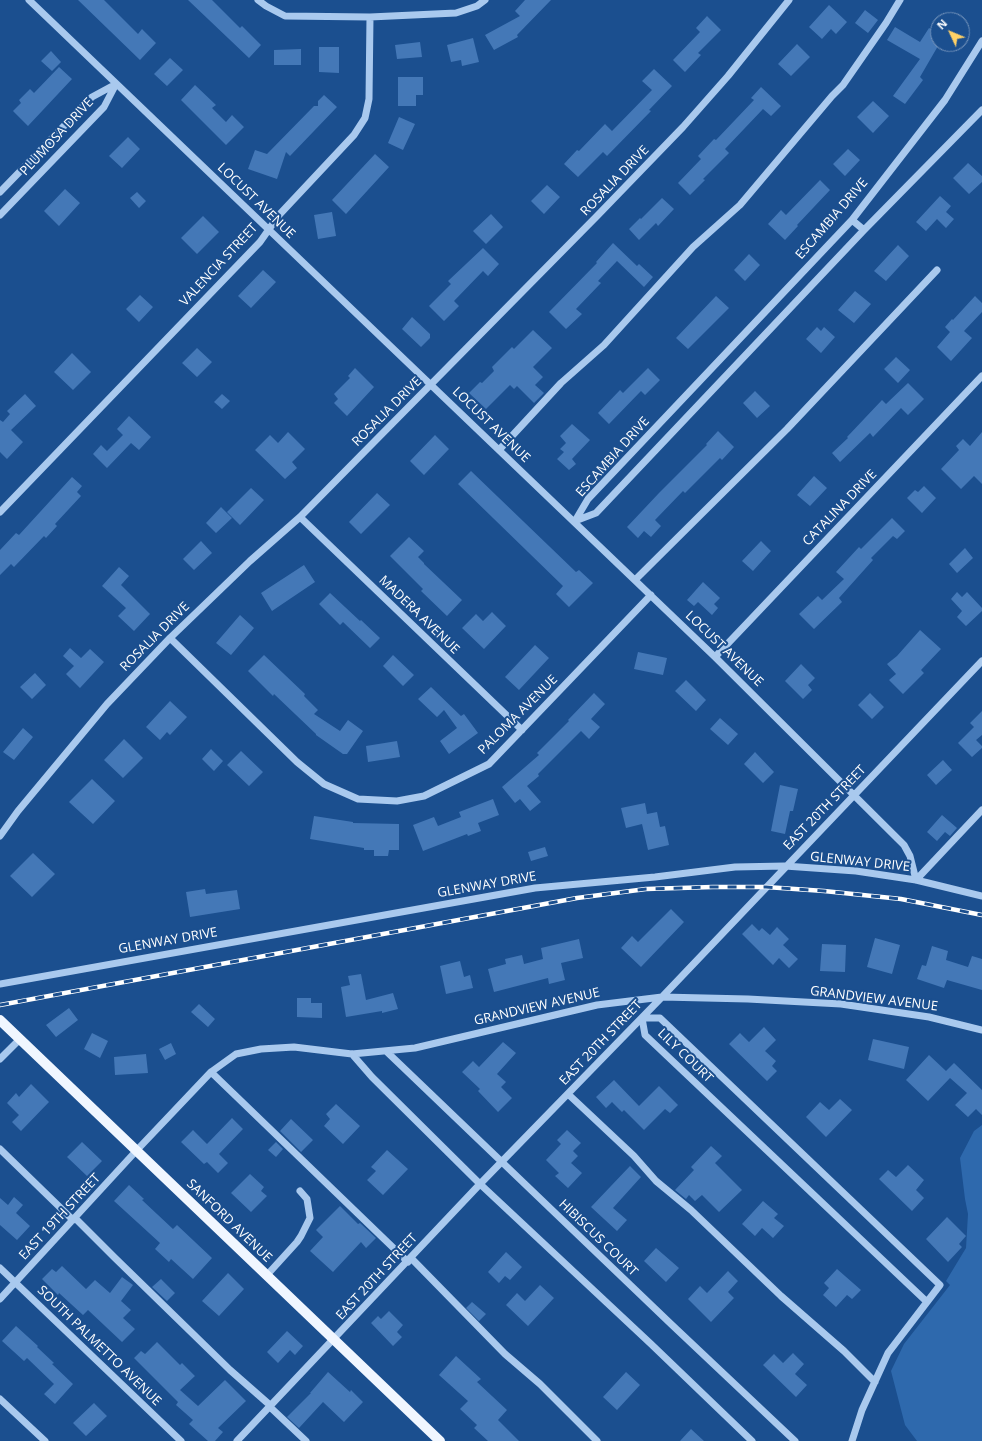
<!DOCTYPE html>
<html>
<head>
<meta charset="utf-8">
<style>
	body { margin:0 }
	#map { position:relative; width:982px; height:1441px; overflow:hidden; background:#1b4f8f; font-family:"Open Sans",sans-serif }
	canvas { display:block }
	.north { position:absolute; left:930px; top:12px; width:40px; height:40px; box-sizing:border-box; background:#1b4f8f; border:1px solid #7695bc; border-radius:50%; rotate:314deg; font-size:11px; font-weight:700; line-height:16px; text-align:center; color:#fff }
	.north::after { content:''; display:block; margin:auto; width:14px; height:18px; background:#ffd166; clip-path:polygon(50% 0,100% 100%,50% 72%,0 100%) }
</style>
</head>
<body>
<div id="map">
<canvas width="982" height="1441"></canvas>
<div class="north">N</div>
</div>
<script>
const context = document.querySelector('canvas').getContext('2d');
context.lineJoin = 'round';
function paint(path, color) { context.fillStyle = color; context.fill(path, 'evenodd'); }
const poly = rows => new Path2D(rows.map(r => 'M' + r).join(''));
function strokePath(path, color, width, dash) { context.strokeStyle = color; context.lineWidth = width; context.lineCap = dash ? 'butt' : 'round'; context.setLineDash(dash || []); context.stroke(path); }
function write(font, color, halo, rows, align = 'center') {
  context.font = font + ' "Open Sans",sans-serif'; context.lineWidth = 4; context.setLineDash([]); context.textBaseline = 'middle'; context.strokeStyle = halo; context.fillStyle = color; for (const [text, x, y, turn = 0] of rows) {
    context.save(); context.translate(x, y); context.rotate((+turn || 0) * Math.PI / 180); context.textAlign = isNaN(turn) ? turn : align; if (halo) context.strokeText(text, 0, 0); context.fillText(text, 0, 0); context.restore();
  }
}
const green = poly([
	[982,1125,982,1441,917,1441,905,1425,891,1371,904,1344,950,1285,946,1281,966,1248,968,1214,965,1199,960,1158,974,1131]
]);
const building = poly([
	[78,0,104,0,138,34,142,29,156,43,140,60],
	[188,0,212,0,240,28,242,26,261,45,249,58],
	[525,0,551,0,517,35,518,37,494,50,485,35,520,16,515,11],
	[829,5,847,22,836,34,831,29,822,39,809,27],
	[865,10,878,20,868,33,855,23],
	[707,16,721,30,698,53,701,55,685,72,673,60,700,32,696,28],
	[895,27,920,42,929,28,938,33,938,46,920,77,923,80,905,104,893,96,920,59,887,40],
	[473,38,479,62,462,66,461,60,451,62,447,45],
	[420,42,422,57,397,59,395,45],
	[797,44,810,57,791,76,778,64],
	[319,47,339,47,339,73,319,72],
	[301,49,301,65,274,65,274,50],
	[51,51,61,62,52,71,41,61],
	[170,58,183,70,167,86,154,74],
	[59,67,72,79,28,126,13,111,21,103,19,100,30,89,34,93],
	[654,69,672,86,649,110,651,111,607,156,603,152,578,177,564,164,577,150,579,151,605,124,612,131,652,90,642,81],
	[398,77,423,77,423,95,416,95,416,106,398,106],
	[195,85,216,105,212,108,226,122,232,115,244,127,226,145,181,100],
	[761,87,781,106,771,116,763,109,725,149,729,153,703,179,705,180,690,195,678,183,701,159,698,156,714,139,716,140,754,100,751,98],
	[324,95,337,107,290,156,286,152,277,179,248,169,255,150,267,154,314,106,318,106,318,101],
	[873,101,889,116,873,133,857,117],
	[399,117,415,124,403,150,388,143],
	[128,137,140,149,122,168,109,156],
	[848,149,860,160,845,176,833,164],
	[375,154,389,167,346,214,332,200],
	[968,163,982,176,982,182,969,194,953,178],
	[820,180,830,190,797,225,798,226,785,240,768,224,781,210,786,215],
	[547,185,560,197,544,214,531,201],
	[65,189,80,203,59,226,44,211],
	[137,192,146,201,139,208,130,198],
	[940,196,951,206,946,212,954,219,946,228,937,219,926,231,916,222],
	[662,198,674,209,658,226,656,223,639,240,629,229,640,218,641,219],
	[332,212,336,236,318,239,314,215],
	[491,214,503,227,486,244,473,231],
	[203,216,219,232,197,254,181,238],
	[613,243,637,266,639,264,653,277,644,287,617,261,598,281,601,283,576,309,582,314,566,329,549,312,597,263,596,262],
	[898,245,909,256,886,281,874,271],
	[483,248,499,264,488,276,483,271,454,301,459,306,444,321,429,306,451,284,448,281],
	[749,254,760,265,745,281,734,270],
	[263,270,276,282,251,308,238,296],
	[855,291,871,304,854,323,838,310],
	[140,295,153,307,139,322,126,309],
	[716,296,729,308,688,349,676,338],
	[975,296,982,303,982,312,964,331,972,338,951,361,937,347,950,332,945,327,952,319,953,320],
	[412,317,430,334,430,338,421,347,402,329],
	[817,327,821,331,824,327,835,337,821,353,806,339],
	[533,330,552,348,533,367,543,377,535,385,544,393,534,403,517,386,514,389,510,385,486,409,469,393,480,382,482,383,494,371,492,367,512,347,514,349],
	[197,348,212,362,197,377,182,363],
	[72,353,91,372,73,390,54,372],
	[896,357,910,370,898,383,884,369],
	[355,368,374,387,347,416,334,403,338,399,334,394,350,378,348,376],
	[648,368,660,380,645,395,641,391,609,424,598,413,620,390,623,393],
	[908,383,924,399,908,415,901,408,873,437,870,433,840,462,832,453,848,438,847,437,882,400,886,404],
	[755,391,770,406,757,418,743,403],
	[25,394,36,406,11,430,23,442,7,459,0,452,0,420,3,422,10,414,7,411],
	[222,394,230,401,222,409,214,402],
	[129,416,151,437,139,450,131,443,107,468,93,454,101,445,107,451,123,435,117,429],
	[572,424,590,440,572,459,576,464,569,470,557,459,564,452,560,449,566,443,560,436],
	[718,431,734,447,722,460,720,458,685,493,683,491,655,520,661,526,651,537,644,531,638,538,627,527,659,493,707,445,706,444],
	[288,432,305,449,292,462,297,468,285,479,255,450,270,435,278,443],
	[982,432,982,484,974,476,961,489,941,469,959,450,956,446,963,439,970,446],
	[435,435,449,449,424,475,410,461],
	[471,471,576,572,579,570,593,583,569,607,556,594,563,586,458,484],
	[814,476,827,488,810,506,797,495],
	[72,477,82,486,77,492,81,496,55,524,57,526,46,538,44,536,14,567,11,564,0,575,0,550,16,533,19,535],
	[924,486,936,498,922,513,907,498,915,490,918,492],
	[251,488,264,500,240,525,227,512],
	[377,493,390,505,361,534,349,522],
	[221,507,232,518,216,533,206,523],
	[892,518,905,531,897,539,893,536,871,558,873,560,839,598,842,602,814,629,799,614,818,596,822,600,844,579,836,572,859,547,861,549],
	[409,537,424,551,418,557,424,563,424,564,462,600,447,616,421,591,423,589,390,556],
	[201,541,212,553,194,570,183,559],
	[761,541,771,551,753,571,742,561],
	[965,548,973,558,957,573,949,564],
	[304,565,315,582,272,611,261,593],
	[119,567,129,576,121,585,150,614,134,631,118,616,126,608,102,586],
	[703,582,720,598,714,604,718,608,712,615,698,602,694,606,687,600],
	[957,592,962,597,967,592,982,608,982,611,966,626,957,617,962,611,951,599],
	[330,593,360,621,361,620,380,638,370,648,343,622,340,625,319,604],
	[492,612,506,626,484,649,462,628,476,614,483,621],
	[240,615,254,628,231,655,216,643],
	[920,630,941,649,921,670,924,673,903,694,889,680,896,674,887,664,897,656],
	[535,645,549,658,519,690,505,677],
	[70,648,81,658,90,649,104,662,80,688,66,674,74,666,63,656],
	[638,652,667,658,663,675,634,669],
	[264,655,305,694,304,696,318,710,314,714,340,731,348,720,363,731,347,754,343,754,316,735,316,734,274,694,273,696,248,671],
	[393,655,414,675,403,686,383,666],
	[801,664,815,678,808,685,812,690,803,699,785,681],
	[35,673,46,685,32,699,20,687],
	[686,680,706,700,696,711,675,691],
	[431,687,461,716,464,714,478,733,449,754,440,741,457,728,444,710,437,717,418,699],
	[594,693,605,704,591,719,600,727,589,739,581,731,538,774,539,776,527,786,541,802,530,811,520,799,515,803,502,787,539,755,537,753,569,721,568,720],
	[870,693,884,707,872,719,858,705],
	[170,701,187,717,170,735,167,732,160,740,146,727],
	[982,711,982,735,976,740,982,746,982,748,972,757,958,743,974,727,970,723],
	[720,718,738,734,728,745,710,729],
	[23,728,33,737,14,760,3,752],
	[124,739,143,758,123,778,104,760],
	[397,741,400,757,368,762,366,746],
	[211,749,223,761,214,771,202,759],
	[241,751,263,772,249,786,227,765],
	[755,752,774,772,763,783,744,764],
	[943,760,952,770,936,785,927,775],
	[92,779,115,801,93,824,69,802],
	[780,785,798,789,793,811,790,811,785,834,771,831],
	[493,799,499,815,478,823,481,831,468,836,467,834,423,851,413,825,434,817,438,826,461,817,459,812],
	[645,803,647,814,657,812,660,827,665,826,669,845,648,850,642,824,626,828,621,808],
	[942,815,957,828,950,836,945,832,937,841,927,832],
	[314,816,353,822,353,823,399,824,399,850,389,850,388,856,374,856,374,850,364,850,364,848,310,839],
	[545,847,548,856,531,861,528,852],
	[33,853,55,874,32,897,10,876],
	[205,889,206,894,237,890,240,909,190,917,186,892],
	[671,909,684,922,641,967,621,948,632,936,638,942],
	[752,924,759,931,762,928,770,935,777,927,789,939,783,945,798,959,789,968,779,958,773,965,742,934],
	[875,938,900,945,892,974,867,967],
	[579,939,583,958,561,963,565,980,549,984,548,978,494,992,488,969,506,964,505,959,522,955,524,964,543,959,541,948],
	[822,944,846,945,845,972,820,971],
	[932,946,948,951,946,960,968,967,972,956,982,959,982,990,947,980,944,988,917,979,922,965,926,966],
	[460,961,464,977,470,975,473,988,446,994,440,966],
	[361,974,366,1000,393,993,398,1009,382,1013,382,1011,346,1017,341,987,350,985,348,976],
	[297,998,311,998,311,1003,322,1003,322,1018,297,1017],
	[199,1004,215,1019,208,1027,191,1012],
	[69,1008,78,1020,56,1037,46,1025],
	[764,1027,776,1040,765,1051,776,1061,772,1066,777,1071,767,1081,729,1044,740,1033,749,1042],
	[92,1033,108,1041,100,1058,84,1049],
	[873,1039,909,1047,904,1069,868,1060],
	[503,1042,516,1053,497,1074,506,1082,501,1087,512,1098,498,1112,478,1091,480,1089,462,1072,473,1061,479,1067],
	[171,1043,176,1054,165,1060,159,1049],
	[146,1054,148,1073,115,1075,114,1057],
	[929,1055,946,1071,954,1063,982,1090,982,1115,976,1109,968,1117,955,1105,967,1093,950,1078,928,1101,906,1080],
	[614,1080,639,1106,659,1086,678,1105,670,1113,665,1109,644,1130,624,1110,622,1112,612,1102,606,1108,596,1097],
	[31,1084,49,1102,21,1131,12,1122,19,1115,7,1103,16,1093,19,1097],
	[840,1099,852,1110,826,1137,806,1117,820,1102,829,1110],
	[336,1104,360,1126,343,1144,324,1126,330,1119,326,1114],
	[232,1118,243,1129,219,1154,228,1163,218,1173,207,1162,204,1164,181,1142,193,1130,207,1144],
	[291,1119,313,1140,301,1152,280,1131],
	[567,1130,581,1143,573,1151,578,1156,571,1163,582,1173,568,1188,555,1176,559,1173,546,1160,561,1144,557,1140],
	[82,1142,102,1161,87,1176,67,1157],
	[276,1142,283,1149,276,1157,268,1150],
	[711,1146,722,1156,715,1163,742,1190,719,1212,702,1195,695,1201,689,1195,686,1199,675,1190,694,1170,691,1167],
	[387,1150,408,1169,383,1195,367,1180,376,1171,371,1167],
	[908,1165,924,1180,916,1190,924,1198,912,1211,879,1179,888,1170,896,1177],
	[630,1166,641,1177,613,1208,627,1220,617,1231,591,1207],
	[250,1174,264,1187,261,1191,267,1196,251,1212,231,1193],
	[129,1185,144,1199,142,1200,173,1229,177,1225,212,1258,193,1279,171,1259,169,1262,155,1249,160,1243,114,1201],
	[14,1197,23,1205,16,1213,30,1226,17,1240,0,1225,0,1198,8,1205],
	[763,1201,778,1214,774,1218,784,1226,773,1238,762,1228,755,1236,742,1224],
	[340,1206,358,1224,360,1223,376,1238,366,1248,361,1242,333,1272,310,1251,323,1237,316,1230],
	[947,1217,966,1236,959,1244,962,1247,948,1262,926,1239],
	[656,1248,679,1268,666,1282,644,1261],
	[506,1252,522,1267,510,1280,505,1276,499,1283,488,1272],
	[62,1266,86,1289,95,1280,110,1293,122,1277,133,1285,121,1301,131,1310,123,1318,135,1329,122,1342,88,1310,83,1315,59,1293,58,1295,42,1279,52,1269,56,1272],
	[837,1269,861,1290,852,1299,847,1295,836,1307,823,1295,829,1288,824,1283],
	[728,1271,738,1281,728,1292,734,1298,711,1322,688,1299,700,1286,707,1293],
	[228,1273,244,1289,219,1316,202,1301],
	[161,1279,175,1293,167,1301,152,1287],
	[540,1285,554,1298,528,1326,506,1305,517,1293,525,1301],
	[472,1302,486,1314,479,1321,466,1308],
	[389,1311,403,1325,397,1332,402,1337,393,1346,371,1323,378,1316,381,1319],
	[16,1326,38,1346,37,1347,54,1363,52,1364,73,1384,55,1404,44,1394,54,1384,27,1358,24,1361,2,1341],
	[287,1331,303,1346,295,1355,290,1350,278,1363,267,1352],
	[157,1342,180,1365,182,1363,195,1376,180,1390,198,1406,225,1380,246,1401,218,1428,223,1432,215,1441,208,1441,189,1424,193,1420,176,1405,178,1402,134,1358,141,1351,145,1354],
	[793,1353,804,1364,795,1374,807,1385,796,1397,763,1365,774,1354,783,1363],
	[456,1356,481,1379,477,1382,507,1410,498,1420,519,1441,488,1441,474,1428,477,1425,460,1409,468,1401,439,1375],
	[328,1372,350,1392,351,1390,363,1402,344,1422,323,1402,299,1428,287,1417,311,1393,310,1393],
	[626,1372,640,1385,617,1410,603,1397],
	[94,1403,107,1416,86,1436,73,1423],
	[691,1429,704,1441,680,1441]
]);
const minor = poly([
	[29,0,715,657,904,845,910,856,916,880],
	[258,0,266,6,285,16,370,17,456,13,477,6,485,0],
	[0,192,92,97,116,84],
	[0,215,104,107,116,84],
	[852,220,864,230],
	[499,450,561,383,604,345,693,247,740,205,832,96,843,85,886,23,900,0],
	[0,512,260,242,279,215,354,135,365,118,369,99,370,17],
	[300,517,522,730],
	[575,521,588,499,852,220,945,100,982,41],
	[575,521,596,513,864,230,982,110],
	[635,580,787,429,937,270],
	[170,638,297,762,324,784,358,799,397,801,424,796,489,764,651,595],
	[715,657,982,376],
	[0,836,18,811,107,704,170,638,250,561,300,517,597,216,683,127,728,76,789,0],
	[916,880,982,810],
	[0,984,535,888,655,877,735,867,785,866,856,871,916,880,982,896],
	[386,1051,671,1324,795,1441],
	[352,1054,372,1077,480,1184,651,1344,752,1441],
	[0,1059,20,1039],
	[211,1072,408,1262],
	[568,1094,634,1156,656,1181,691,1210,781,1296,844,1351,875,1382],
	[0,1149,73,1220],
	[75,1218,114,1257,230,1370,271,1406],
	[411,1258,505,1354,540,1384,597,1441],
	[0,1268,181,1441],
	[267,1275,297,1242,301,1236,310,1218,307,1199,300,1191],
	[0,1299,137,1150,211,1072,236,1054,261,1049,294,1047,352,1054,415,1048,597,1005,662,997,748,999,841,1004,929,1017,982,1030],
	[0,1399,45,1441],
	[270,1407,306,1441],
	[237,1441,480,1184,662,997,982,661],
	[852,1441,862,1410,888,1353,940,1285,660,1018,642,1018,645,1035,927,1302]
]);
const major = poly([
	[0,1020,440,1441]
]);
const rail = poly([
	[0,1005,577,898,646,889,713,887,766,887,824,891,901,899,982,915]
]);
const streetNames = [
	["PLUMOSA DRIVE",57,137,-47],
	["ROSALIA DRIVE",615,181,-46],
	["LOCUST AVENUE",256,201,44],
	["ESCAMBIA DRIVE",832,219,-49],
	["VALENCIA STREET",219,265,-47],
	["ROSALIA DRIVE",387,412,-45],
	["LOCUST AVENUE",491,425,44],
	["ESCAMBIA DRIVE",613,457,-48],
	["CATALINA DRIVE",840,508,-46],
	["MADERA AVENUE",419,615,44],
	["ROSALIA DRIVE",155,637,-45],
	["LOCUST AVENUE",724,649,44],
	["PALOMA AVENUE",518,715,-45],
	["EAST 20TH STREET",825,808,-46],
	["GLENWAY DRIVE",860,862,6],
	["GLENWAY DRIVE",487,885,-10],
	["GLENWAY DRIVE",168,941,-10],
	["GRANDVIEW AVENUE",874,999,7],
	["GRANDVIEW AVENUE",537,1007,-13],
	["EAST 20TH STREET",601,1043,-46],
	["LILY COURT",685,1056,44],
	["EAST 19TH STREET",60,1217,-47],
	["SANFORD AVENUE",229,1221,44],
	["HIBISCUS COURT",598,1238,44],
	["EAST 20TH STREET",377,1277,-47],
	["SOUTH PALMETTO AVENUE",99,1346,44]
];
paint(green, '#2e69ad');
paint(building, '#4478b7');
strokePath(minor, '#a9c9ee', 7);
strokePath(major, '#f0f6ff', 10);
strokePath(rail, '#fff', 4.5);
strokePath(rail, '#1b4f8f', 3, [9]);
write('13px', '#fff', '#1b4f8f', streetNames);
</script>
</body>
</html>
